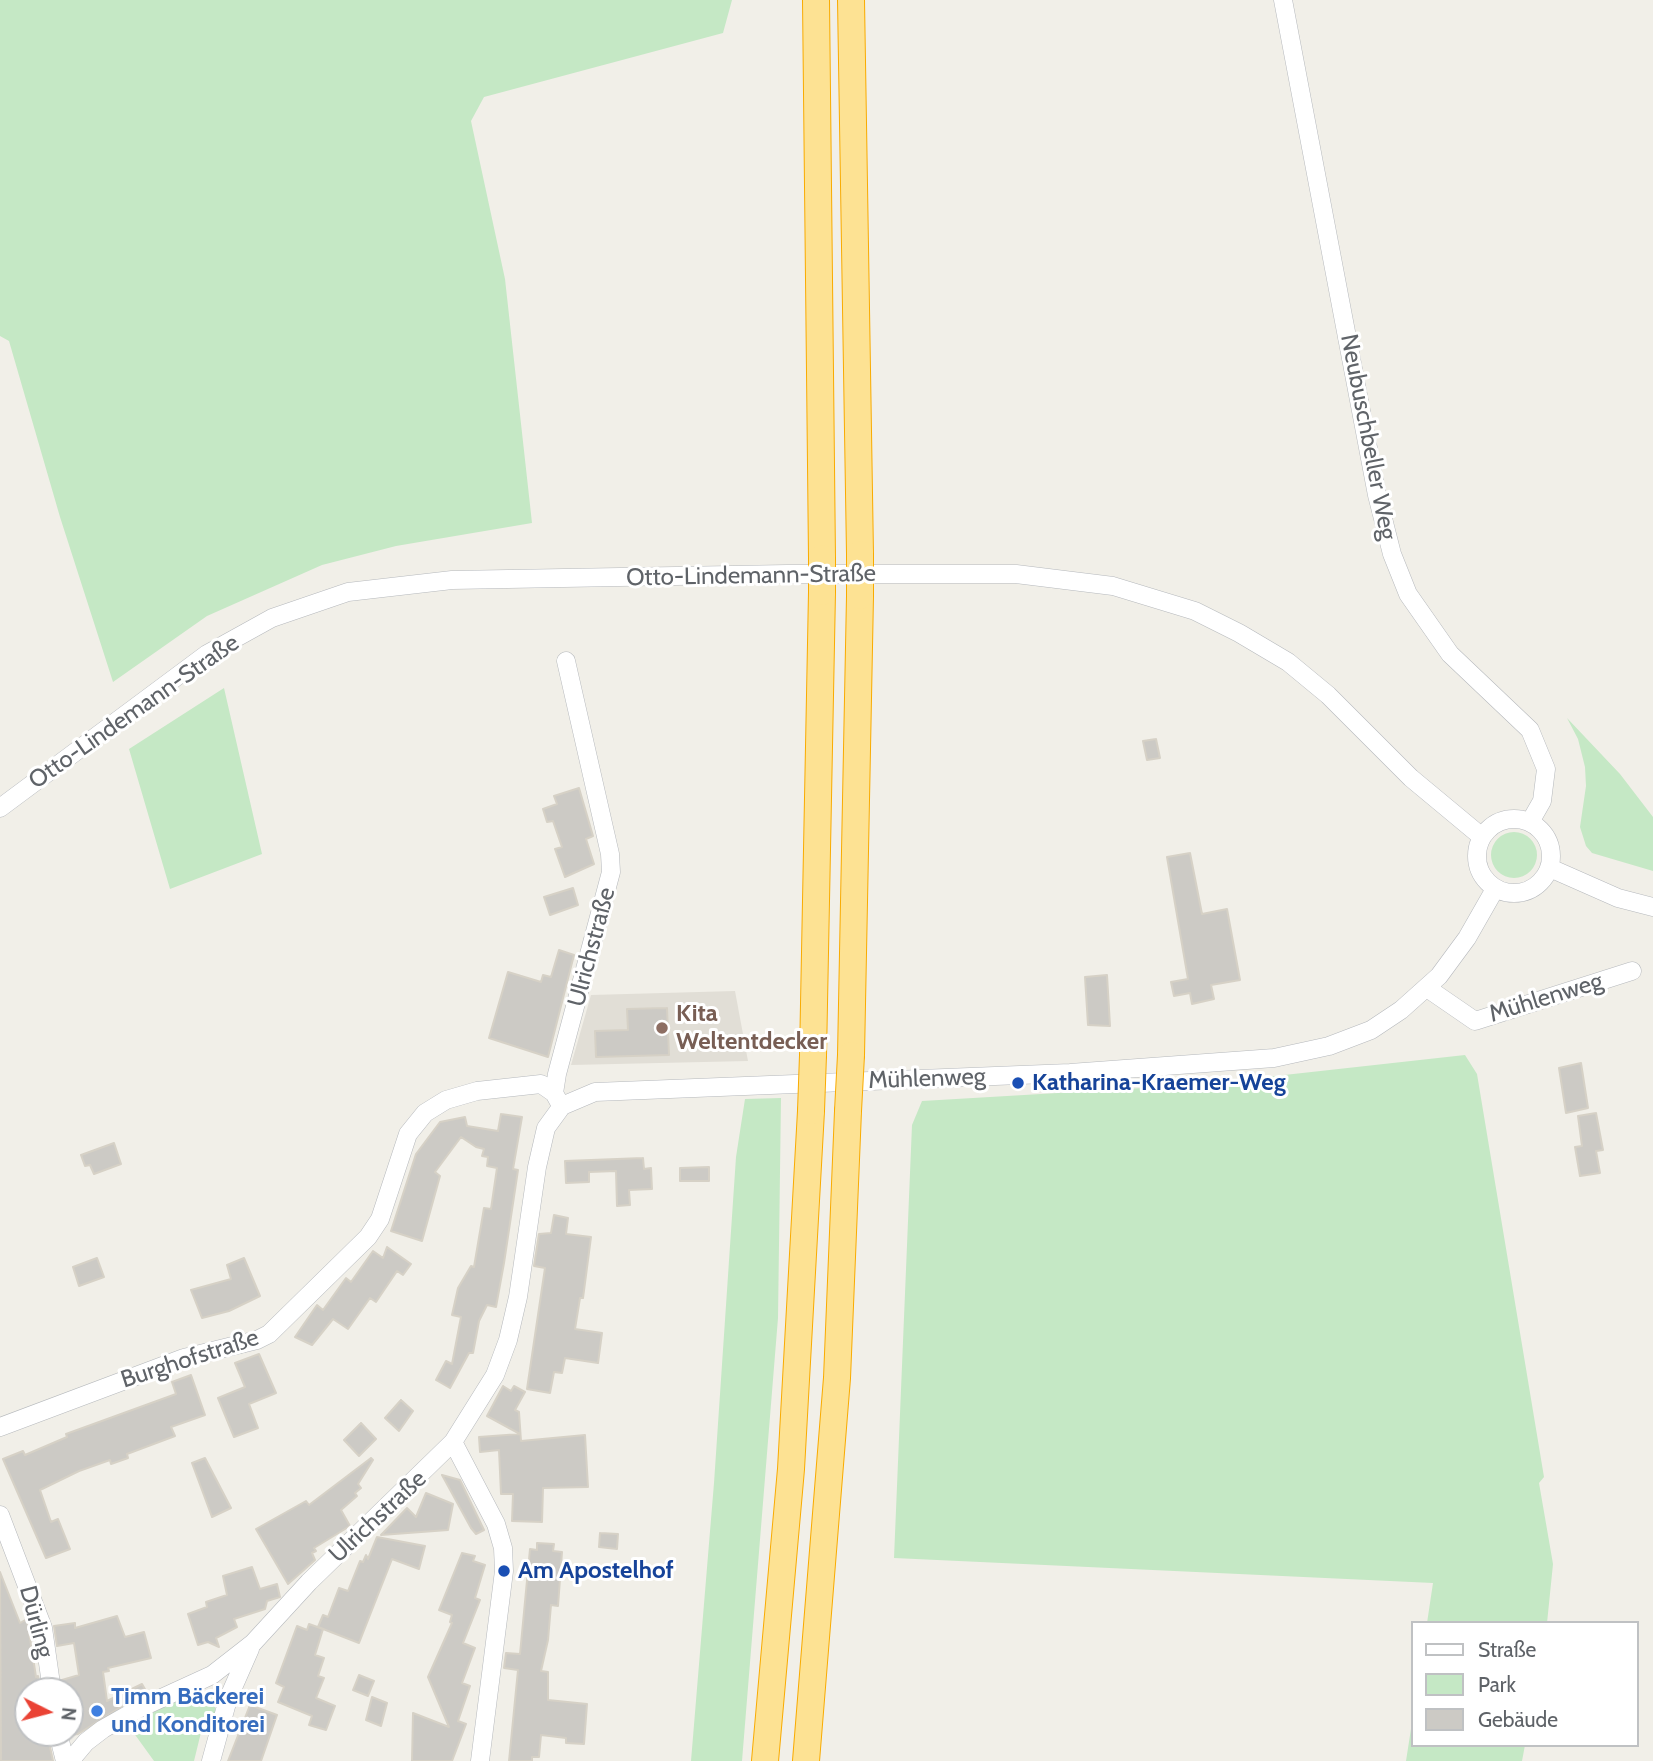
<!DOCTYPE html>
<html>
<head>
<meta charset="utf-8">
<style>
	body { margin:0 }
	#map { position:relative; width:1653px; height:1761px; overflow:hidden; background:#f1efe8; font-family:Cabin,sans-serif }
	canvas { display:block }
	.legend { position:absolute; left:1411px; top:1621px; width:228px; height:126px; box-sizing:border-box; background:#fff; border:2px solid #bfc1c3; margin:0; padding:9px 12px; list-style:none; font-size:21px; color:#5f6368 }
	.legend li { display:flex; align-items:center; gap:14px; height:35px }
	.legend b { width:35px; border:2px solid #bfc1c3 }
	.north { position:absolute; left:14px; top:1677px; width:70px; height:70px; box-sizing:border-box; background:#fff; border:2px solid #bfc1c3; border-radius:50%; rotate:96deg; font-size:19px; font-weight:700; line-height:28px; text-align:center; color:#5f6368 }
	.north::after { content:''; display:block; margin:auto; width:24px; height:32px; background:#ea4335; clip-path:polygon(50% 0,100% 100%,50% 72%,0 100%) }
</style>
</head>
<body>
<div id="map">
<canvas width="1653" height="1761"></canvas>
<ul class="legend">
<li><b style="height:9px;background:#fff"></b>Straße</li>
<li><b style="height:19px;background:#c5e8c5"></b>Park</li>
<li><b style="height:19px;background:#cccac5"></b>Gebäude</li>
</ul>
<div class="north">N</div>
</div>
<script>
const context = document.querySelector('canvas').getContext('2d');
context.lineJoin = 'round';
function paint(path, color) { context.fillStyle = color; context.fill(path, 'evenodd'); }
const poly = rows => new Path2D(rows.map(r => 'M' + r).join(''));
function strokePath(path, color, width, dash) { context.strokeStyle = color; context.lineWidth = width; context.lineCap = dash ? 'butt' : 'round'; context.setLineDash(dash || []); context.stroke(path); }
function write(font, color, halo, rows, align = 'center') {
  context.font = font + ' Cabin,sans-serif'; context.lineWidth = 6; context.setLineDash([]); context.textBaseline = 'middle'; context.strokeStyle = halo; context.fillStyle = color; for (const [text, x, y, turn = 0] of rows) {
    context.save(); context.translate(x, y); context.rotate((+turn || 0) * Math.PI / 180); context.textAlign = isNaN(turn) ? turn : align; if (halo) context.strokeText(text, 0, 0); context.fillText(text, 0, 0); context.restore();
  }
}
const education = poly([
	[735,991,748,1061,571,1065,591,995]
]);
const green = poly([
	[0,0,732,0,723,33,484,97,471,121,505,279,532,523,396,546,322,565,207,616,113,682,60,517,9,341,0,336],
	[224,688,262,854,170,889,129,749],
	[1567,718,1620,774,1653,817,1653,871,1592,853,1586,846,1580,827,1586,786,1585,767,1578,739],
	'1491 855a23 23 0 1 1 46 0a23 23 0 1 1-46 0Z',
	[1465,1055,1477,1074,1544,1477,1539,1483,1553,1564,1547,1623,1427,1623,1433,1583,894,1558,912,1125,922,1101,1194,1085],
	[781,1098,778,1318,742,1761,691,1761,714,1483,736,1157,745,1099],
	[197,1690,212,1697,216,1711,214,1718,206,1712,194,1761,154,1761,128,1725],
	[1413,1716,1413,1745,1525,1745,1522,1761,1406,1761]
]);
const building = poly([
	[1156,739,1160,758,1147,760,1143,741,1156,739],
	[579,788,593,836,586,839,594,864,565,877,555,849,562,847,553,821,547,822,543,809,557,804,554,796,579,788],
	[1190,853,1202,914,1227,909,1240,980,1211,985,1214,999,1192,1004,1190,993,1174,996,1171,982,1188,979,1167,857,1190,853],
	[573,888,578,905,550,915,544,897,573,888],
	[559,950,574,955,548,1057,489,1038,508,972,541,982,543,975,551,977,559,950],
	[1107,975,1110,1026,1088,1025,1085,977,1107,975],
	[667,1008,669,1055,596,1057,595,1031,628,1030,627,1009,667,1008],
	[1581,1063,1588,1108,1566,1113,1559,1068,1581,1063],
	[1596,1113,1603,1150,1596,1151,1600,1173,1580,1176,1575,1147,1582,1146,1578,1116,1596,1113],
	[501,1114,522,1117,513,1169,518,1170,504,1263,496,1307,487,1305,479,1321,473,1353,469,1353,450,1388,436,1380,446,1361,452,1364,461,1317,452,1315,458,1288,471,1266,474,1267,484,1208,491,1209,497,1168,487,1166,488,1157,482,1156,484,1149,476,1147,461,1137,435,1172,440,1176,422,1241,391,1231,416,1154,440,1122,465,1117,467,1126,498,1131,501,1114],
	[114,1143,121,1164,94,1174,90,1165,85,1166,81,1155,114,1143],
	[643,1158,644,1169,651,1168,652,1189,629,1190,630,1205,617,1206,616,1171,589,1172,589,1182,566,1183,565,1161,643,1158],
	[709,1167,709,1181,680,1181,680,1168,709,1167],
	[554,1215,568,1218,566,1234,591,1237,583,1298,580,1298,575,1329,602,1333,598,1363,565,1358,562,1373,554,1372,550,1393,527,1389,545,1268,534,1266,539,1234,551,1233,554,1215],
	[387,1247,411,1264,403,1275,397,1271,376,1302,370,1298,348,1329,333,1319,312,1345,295,1337,317,1305,323,1310,346,1278,351,1282,373,1251,383,1258,387,1247],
	[97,1258,104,1277,79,1286,73,1267,97,1258],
	[244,1258,260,1296,229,1311,202,1318,191,1290,231,1279,227,1265,244,1258],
	[259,1354,276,1393,249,1404,258,1428,234,1437,218,1398,245,1387,235,1363,259,1354],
	[191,1375,205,1415,171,1427,175,1436,127,1454,128,1458,111,1464,110,1460,79,1471,40,1490,51,1522,58,1519,70,1549,46,1558,3,1459,23,1451,25,1455,67,1437,66,1434,176,1394,172,1382,191,1375],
	[503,1386,511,1391,514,1386,525,1392,515,1410,519,1412,521,1441,585,1435,588,1487,543,1488,542,1522,512,1521,513,1494,501,1494,499,1450,480,1452,479,1437,520,1434,487,1416,503,1386],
	[401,1400,413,1411,399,1431,385,1418,401,1400],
	[361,1423,376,1439,359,1456,344,1440,361,1423],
	[205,1458,231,1508,212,1517,192,1463,205,1458],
	[371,1458,373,1460,358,1484,361,1488,355,1493,357,1496,341,1510,350,1526,314,1548,316,1551,312,1553,315,1560,288,1584,256,1529,306,1501,309,1505,371,1458],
	[442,1475,460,1480,484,1530,476,1534,471,1528,442,1475],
	[426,1493,453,1504,448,1530,381,1535,407,1508,416,1517,426,1493],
	[600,1533,618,1534,617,1549,599,1547,600,1533],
	[377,1537,425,1546,419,1569,392,1559,359,1643,318,1627,323,1615,328,1617,339,1588,348,1591,360,1561,363,1562,366,1555,368,1559,377,1537],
	[537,1543,554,1544,553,1551,562,1552,558,1606,551,1605,548,1640,541,1671,548,1672,548,1700,587,1704,584,1744,566,1743,566,1738,541,1735,539,1757,532,1757,532,1761,509,1761,518,1670,504,1668,506,1653,520,1654,530,1549,537,1550,537,1543],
	[462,1553,475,1556,473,1561,485,1565,475,1598,480,1600,463,1643,475,1648,462,1683,470,1686,458,1721,466,1724,452,1761,412,1761,413,1713,449,1727,428,1677,452,1623,450,1622,452,1615,439,1610,462,1553],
	[252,1567,260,1589,277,1584,280,1597,267,1601,265,1609,234,1619,237,1627,216,1638,219,1647,208,1642,198,1645,188,1614,207,1607,206,1602,227,1595,223,1576,252,1567],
	[0,1572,20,1623,27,1619,36,1677,38,1676,40,1690,28,1691,28,1733,47,1733,53,1761,1,1761,0,1572],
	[117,1616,125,1637,144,1632,151,1658,108,1668,109,1671,103,1672,107,1701,142,1684,146,1691,78,1734,70,1735,70,1691,64,1691,62,1680,79,1675,74,1643,57,1646,54,1626,75,1623,75,1628,117,1616],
	[309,1624,323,1629,315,1655,324,1658,318,1676,324,1678,316,1698,335,1706,326,1730,309,1725,312,1716,278,1702,284,1687,276,1683,297,1626,307,1630,309,1624],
	[359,1675,374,1681,368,1696,353,1690,359,1675],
	[372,1697,387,1703,381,1726,366,1720,372,1697],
	[250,1705,277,1715,261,1761,228,1761,250,1705]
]);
const minor = poly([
	[1283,0,1377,495,1392,554,1408,594,1450,654,1530,730,1546,769,1542,801,1530,822],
	[0,808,207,654,272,618,348,592,452,580,787,574,1016,574,1113,586,1195,611,1239,633,1288,662,1328,695,1411,778,1482,837],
	'1477 856a37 37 0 1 1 74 0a37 37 0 1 1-74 0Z',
	[1550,868,1618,898,1653,907],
	[1427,988,1475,1021,1632,971],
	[559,1102,554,1093,557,1074,611,872,610,854,566,661],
	[0,1427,184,1358,257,1340,269,1334,368,1237,380,1219,408,1134,425,1113,446,1100,477,1091,541,1084,554,1093],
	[453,1442,496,1524,503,1548,504,1571,480,1761],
	[0,1515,43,1628,52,1691],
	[58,1733,65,1761],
	[70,1761,86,1742,103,1729,140,1708,212,1675,253,1643,309,1582,453,1442,495,1375,508,1340,518,1297,537,1167,546,1128,562,1106,595,1092,1070,1073,1274,1058,1329,1046,1371,1030,1401,1010,1439,976,1467,938,1495,889],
	[211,1761,228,1699,250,1649]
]);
const highway = poly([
	[816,0,822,558],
	[851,0,860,554],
	[813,1055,822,592],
	[851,1055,860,596],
	[765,1761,791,1469,811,1111],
	[806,1761,837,1378,848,1111]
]);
const highwayBridge = poly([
	[822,592,822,558],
	[860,596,860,554],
	[811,1111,813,1055],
	[848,1111,851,1055]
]);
const markers = [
	[662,1028,7,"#8d6e63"],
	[1018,1083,7,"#1a4fb4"],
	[504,1571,7,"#1a4fb4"],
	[97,1711,7,"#3f7fe0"]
];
const streetNames = [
	["Neubuschbeller Weg",1368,437,79],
	["Otto-Lindemann-Straße",751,576,-1],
	["Otto-Lindemann-Straße",134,712,-35],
	["Ulrichstraße",592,947,-75],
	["Mühlenweg",1546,998,-17],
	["Mühlenweg",927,1079,-2],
	["Burghofstraße",190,1359,-18],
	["Ulrichstraße",378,1517,-43],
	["Dürling",36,1622,75]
];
const educationNames = [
	["Kita",676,1014],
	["Weltentdecker",676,1042]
];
const transitNames = [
	["Katharina-Kraemer-Weg",1032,1083],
	["Am Apostelhof",518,1571]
];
const shopNames = [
	["Timm Bäckerei",111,1697],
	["und Konditorei",111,1725]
];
paint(education, '#e1ded6');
paint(green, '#c5e8c5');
paint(building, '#cccac5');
strokePath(building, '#d6d1c6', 2);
strokePath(minor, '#b5b8bc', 19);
strokePath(highway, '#f9ab00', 28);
strokePath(minor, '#fff', 18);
strokePath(highway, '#fde293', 26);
strokePath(highwayBridge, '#f9ab00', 28, []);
strokePath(highwayBridge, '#fde293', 26);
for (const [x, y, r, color] of markers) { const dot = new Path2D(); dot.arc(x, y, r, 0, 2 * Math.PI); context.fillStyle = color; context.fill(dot); strokePath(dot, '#fff', 2.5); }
write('24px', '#5f6368', '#fff', streetNames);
write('bold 24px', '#785e54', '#fff', educationNames, 'left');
write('bold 24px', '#164399', '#fff', transitNames, 'left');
write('bold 24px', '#366cbe', '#fff', shopNames, 'left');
</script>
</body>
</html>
